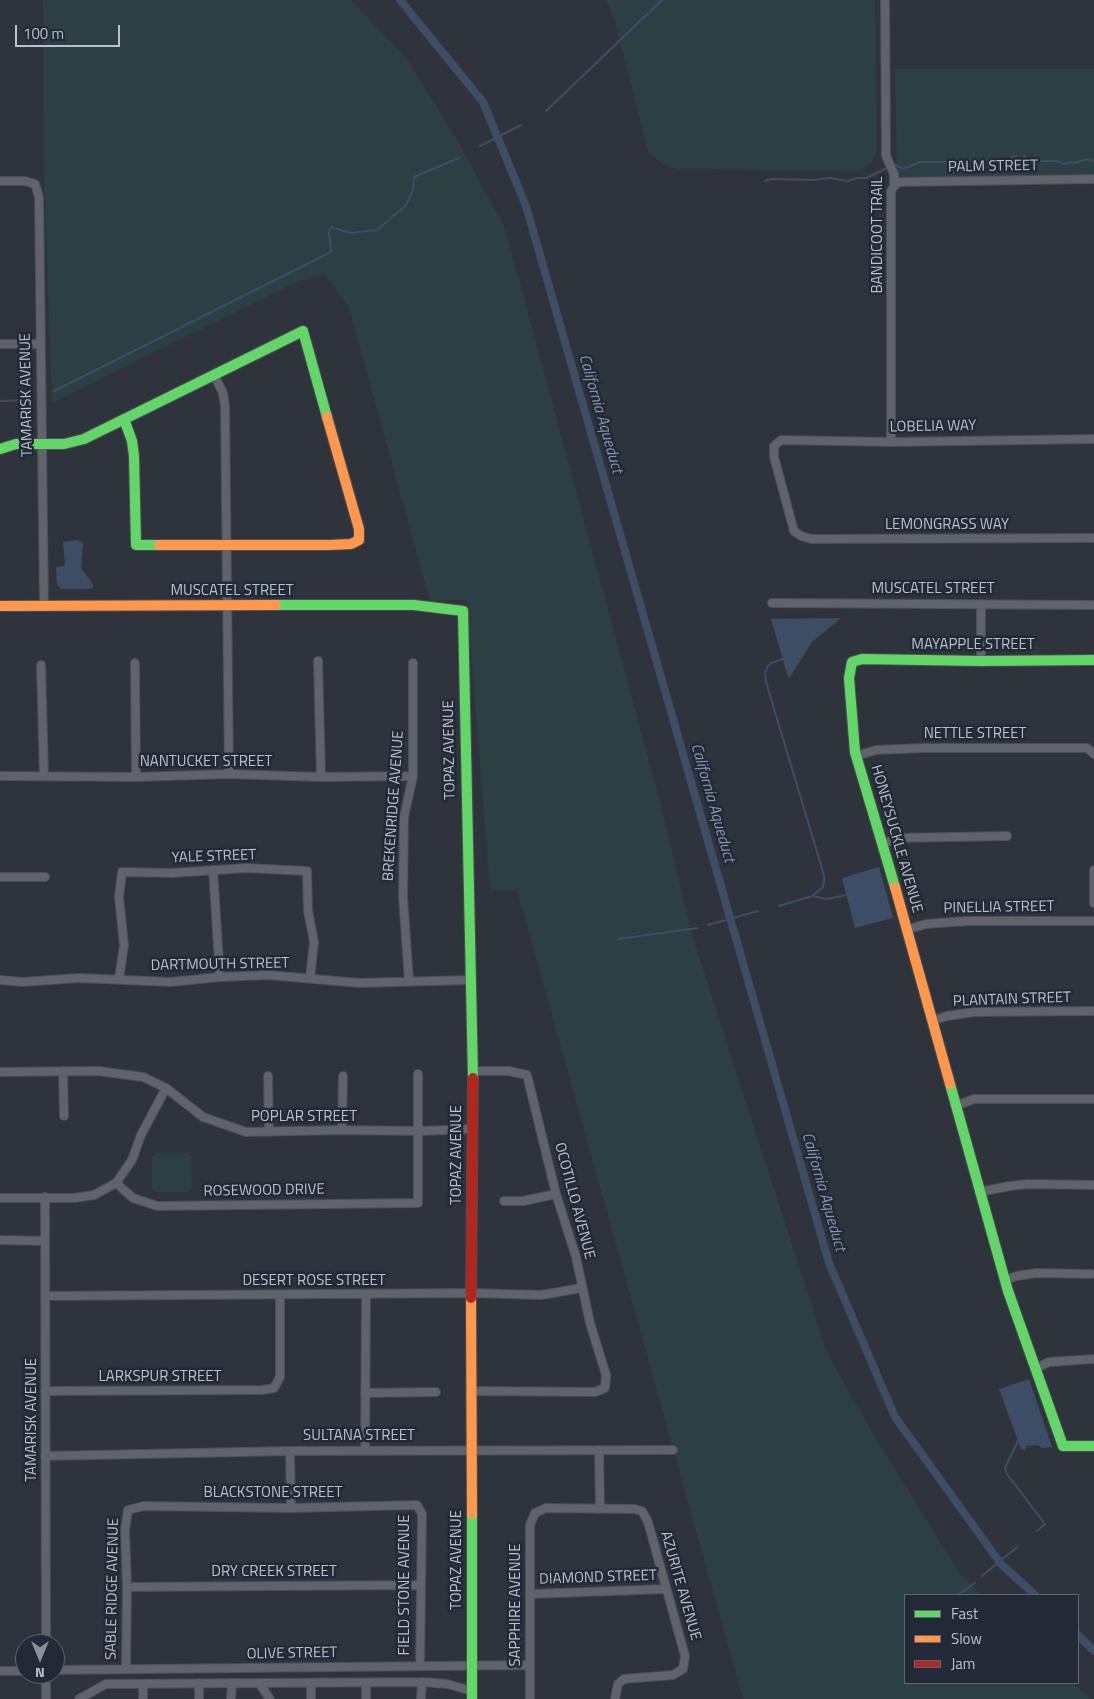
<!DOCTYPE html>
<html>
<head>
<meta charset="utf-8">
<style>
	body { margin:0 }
	#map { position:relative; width:1094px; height:1699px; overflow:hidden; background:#2f343c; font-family:"Titillium Web",sans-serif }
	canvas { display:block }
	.legend { position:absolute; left:904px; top:1594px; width:175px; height:90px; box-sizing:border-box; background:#222a37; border:1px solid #5f6673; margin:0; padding:6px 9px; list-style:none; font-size:15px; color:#bbc0cc }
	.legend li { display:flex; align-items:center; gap:10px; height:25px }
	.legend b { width:25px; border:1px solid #5f6673 }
	.north { position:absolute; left:15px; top:1634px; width:50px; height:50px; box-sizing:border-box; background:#222a37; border:1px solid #5f6673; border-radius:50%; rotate:180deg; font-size:14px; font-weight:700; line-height:20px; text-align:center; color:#bbc0cc }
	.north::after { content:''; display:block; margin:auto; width:18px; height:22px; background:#8a8f9a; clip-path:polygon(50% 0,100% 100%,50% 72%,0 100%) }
	.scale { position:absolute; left:15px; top:25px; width:105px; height:22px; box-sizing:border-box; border:2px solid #bbc0cc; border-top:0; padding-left:6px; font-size:15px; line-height:18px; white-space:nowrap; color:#bbc0cc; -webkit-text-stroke:4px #222a37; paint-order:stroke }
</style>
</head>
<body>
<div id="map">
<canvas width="1094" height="1699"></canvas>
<ul class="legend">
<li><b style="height:6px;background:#63d668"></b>Fast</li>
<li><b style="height:6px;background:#ff974d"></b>Slow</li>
<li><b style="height:6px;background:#b3261e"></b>Jam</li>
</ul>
<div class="north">N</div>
<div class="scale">100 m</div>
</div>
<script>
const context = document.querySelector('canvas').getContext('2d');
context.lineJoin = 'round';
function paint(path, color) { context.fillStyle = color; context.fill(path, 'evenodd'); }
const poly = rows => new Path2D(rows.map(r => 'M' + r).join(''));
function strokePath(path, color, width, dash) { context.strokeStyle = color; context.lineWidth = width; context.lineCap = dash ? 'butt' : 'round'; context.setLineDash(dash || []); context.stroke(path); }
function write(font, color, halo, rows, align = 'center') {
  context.font = font + ' "Titillium Web",sans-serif'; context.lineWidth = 5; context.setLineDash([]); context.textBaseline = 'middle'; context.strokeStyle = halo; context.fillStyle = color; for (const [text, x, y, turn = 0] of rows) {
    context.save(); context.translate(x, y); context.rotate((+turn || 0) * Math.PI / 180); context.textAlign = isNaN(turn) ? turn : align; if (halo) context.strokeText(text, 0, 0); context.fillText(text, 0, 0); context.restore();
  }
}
const green = poly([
	[43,0,351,0,407,59,460,145,505,228,659,798,693,938,827,1353,875,1437,960,1574,981,1595,905,1595,905,1683,1072,1683,1092,1699,743,1699,517,890,490,890,467,600,430,601,349,308,325,274,299,281,52,403,44,174],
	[606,0,875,0,877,151,872,162,859,171,676,169,663,164,648,152,615,21],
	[895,69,1094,69,1094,175,897,178],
	[156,1153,187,1153,191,1156,192,1189,188,1192,156,1192,152,1189,152,1157]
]);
const water = poly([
	[76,540,83,543,81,568,93,584,93,587,89,589,61,589,57,584,56,567,65,566,63,542],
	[841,618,812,642,790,677,788,677,771,619],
	[879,867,893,918,855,928,842,878],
	[1029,1379,1052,1447,1042,1448,1037,1445,1026,1446,1026,1450,1021,1449,999,1389]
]);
const stream = poly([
	[546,111,662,0],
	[480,146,521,125],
	[891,163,902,168,908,167,920,162,948,162,959,159,1004,161,1014,156,1017,157,1018,160,1025,156,1028,159,1041,161,1057,161,1064,164,1069,162,1075,163,1087,159,1094,161],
	[765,181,771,179,812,180,830,178,848,181,857,178,866,178,885,169,887,166],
	[54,391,331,252,329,232,331,227,350,233,377,230,406,205,413,190,414,177,459,158],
	[0,401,27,400],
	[812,896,827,899,847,895],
	[779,906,812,896,823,887,824,881,824,875,766,682,765,673,767,667,771,663,783,659],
	[708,925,758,911],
	[618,939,698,928],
	[1018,1441,1005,1468,1007,1474,1045,1524,1037,1531],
	[982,1576,1017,1547],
	[958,1595,975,1583]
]);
const canal = poly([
	[400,0,483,102,526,206,829,1263,895,1417,1001,1564,1035,1595],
	[1078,1635,1094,1651]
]);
const street = poly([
	[885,0,886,156,894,174,894,186,891,191,891,442],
	[0,181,25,181,35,184,39,197,44,606],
	[894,186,899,182,1094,179],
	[0,344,40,344],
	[214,375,223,393,225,406,229,774],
	[1094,439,891,442,781,440,774,446,774,457,794,531,801,536,811,539,1094,538],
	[772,603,1094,605],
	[981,604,981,661],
	[318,661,321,777],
	[135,663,136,777],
	[41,665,44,776],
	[856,756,876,750,923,748,1087,748,1094,754],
	[0,776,136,777,229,774,321,777,413,776],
	[883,845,895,838,1007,836],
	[213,870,220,977],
	[1094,870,1094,903],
	[0,877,45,877],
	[906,930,926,924,967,921,1094,921],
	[119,979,124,945,119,897,122,872,172,873,246,868,307,871,308,911,314,942,310,978],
	[0,980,23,982,79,978,171,982,220,977,268,975,360,983,469,980],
	[409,981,403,896,404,817,413,776,413,663],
	[932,1021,947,1016,975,1012,1094,1011],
	[63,1071,64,1116],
	[0,1072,98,1071,143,1077,166,1088,203,1117,246,1132,342,1130,419,1131,472,1129],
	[268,1076,269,1132],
	[955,1106,974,1099,1094,1099],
	[342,1130,343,1076],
	[116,1183,133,1198,157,1206,418,1203,418,1074],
	[979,1192,1010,1186,1028,1184,1094,1185],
	[45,1197,46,1644],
	[0,1198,74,1198,94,1195,116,1183,132,1160,141,1135,166,1088],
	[504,1201,523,1201,556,1194],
	[0,1240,45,1241],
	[1005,1280,1017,1276,1036,1273,1091,1274],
	[45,1296,471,1293,541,1295,582,1288],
	[1035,1369,1049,1362,1094,1359],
	[45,1391,262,1390,274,1388,280,1377,280,1295],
	[471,1391,595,1392,605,1388,606,1375,590,1323,576,1257,556,1194,527,1075,509,1071,472,1071],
	[365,1393,436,1392],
	[599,1450,600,1509],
	[290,1451,291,1508],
	[365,1451,366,1294],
	[45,1456,290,1451,673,1450],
	[127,1587,420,1585],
	[531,1594,666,1589],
	[126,1669,127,1587,125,1530,128,1510,144,1506,291,1508,417,1505,422,1514,420,1666],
	[55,1670,530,1665],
	[0,1671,25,1671],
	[46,1674,46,1699],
	[259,1683,270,1699],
	[79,1699,106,1684,422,1682,447,1684,472,1691],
	[143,1699,143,1685],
	[199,1699,199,1683],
	[231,1699,232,1683],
	[311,1699,311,1683],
	[366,1699,366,1683],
	[421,1699,422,1682],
	[530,1699,530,1525,535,1513,546,1508,634,1509,642,1511,648,1522,685,1656,683,1669,673,1675,624,1679,618,1684,615,1699]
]);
const fast = poly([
	[124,419,132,441,134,456,136,545,159,545],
	[0,449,16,444,64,444,84,439,303,331,327,417],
	[276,605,414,605,463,611,473,1078],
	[895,887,855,752,849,678,852,662,862,659,981,661,1094,660],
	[950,1084,1008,1291,1063,1446,1094,1446],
	[472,1514,472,1699]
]);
const slow = poly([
	[159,545,329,545,351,544,359,540,359,529,327,417],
	[0,606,276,605],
	[895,887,950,1084],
	[471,1298,472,1514]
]);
const jam = poly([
	[471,1298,473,1078]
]);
const streetNames = [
	["PALM STREET",993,167,-1],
	["BANDICOOT TRAIL",878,235,-90],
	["TAMARISK AVENUE",27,395,-91],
	["LOBELIA WAY",933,427,-1],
	["LEMONGRASS WAY",947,525],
	["MUSCATEL STREET",933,589],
	["MUSCATEL STREET",232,591],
	["MAYAPPLE STREET",973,645],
	["NETTLE STREET",975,734],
	["TOPAZ AVENUE",450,750,-91],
	["NANTUCKET STREET",206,762],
	["BREKENRIDGE AVENUE",394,806,-86],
	["HONEYSUCKLE AVENUE",896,839,74],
	["YALE STREET",214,857,-2],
	["PINELLIA STREET",999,908,-1],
	["DARTMOUTH STREET",220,965,-1],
	["PLANTAIN STREET",1012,1000,-2],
	["POPLAR STREET",304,1117],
	["TOPAZ AVENUE",457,1155,-90],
	["ROSEWOOD DRIVE",264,1191,-1],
	["OCOTILLO AVENUE",574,1201,75],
	["DESERT ROSE STREET",314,1281],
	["LARKSPUR STREET",160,1377],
	["TAMARISK AVENUE",32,1420,-90],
	["SULTANA STREET",359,1436],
	["BLACKSTONE STREET",273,1493],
	["TOPAZ AVENUE",457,1560,-90],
	["DRY CREEK STREET",274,1572],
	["DIAMOND STREET",598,1578,-2],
	["FIELD STONE AVENUE",405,1585,-90],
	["AZURITE AVENUE",680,1586,74],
	["SABLE RIDGE AVENUE",113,1589,-89],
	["SAPPHIRE AVENUE",516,1605,-90],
	["OLIVE STREET",292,1654,-1]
];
const waterNames = [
	["California Aqueduct",600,414,74],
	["California Aqueduct",712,803,74],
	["California Aqueduct",823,1192,74]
];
paint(green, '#2c3f43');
paint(water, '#3e4d66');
strokePath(stream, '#3e4d66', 2);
strokePath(canal, '#3e4d66', 8);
strokePath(street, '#4b4f55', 10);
strokePath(fast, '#4b4f55', 12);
strokePath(slow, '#4b4f55', 12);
strokePath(jam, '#4b4f55', 12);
strokePath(street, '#60636a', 8);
strokePath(fast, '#63d668', 10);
strokePath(slow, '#ff974d', 10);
strokePath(jam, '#b3261e', 10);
write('15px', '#bbc0cc', '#222a37', streetNames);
write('italic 16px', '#8495b1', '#222a37', waterNames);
</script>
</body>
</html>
